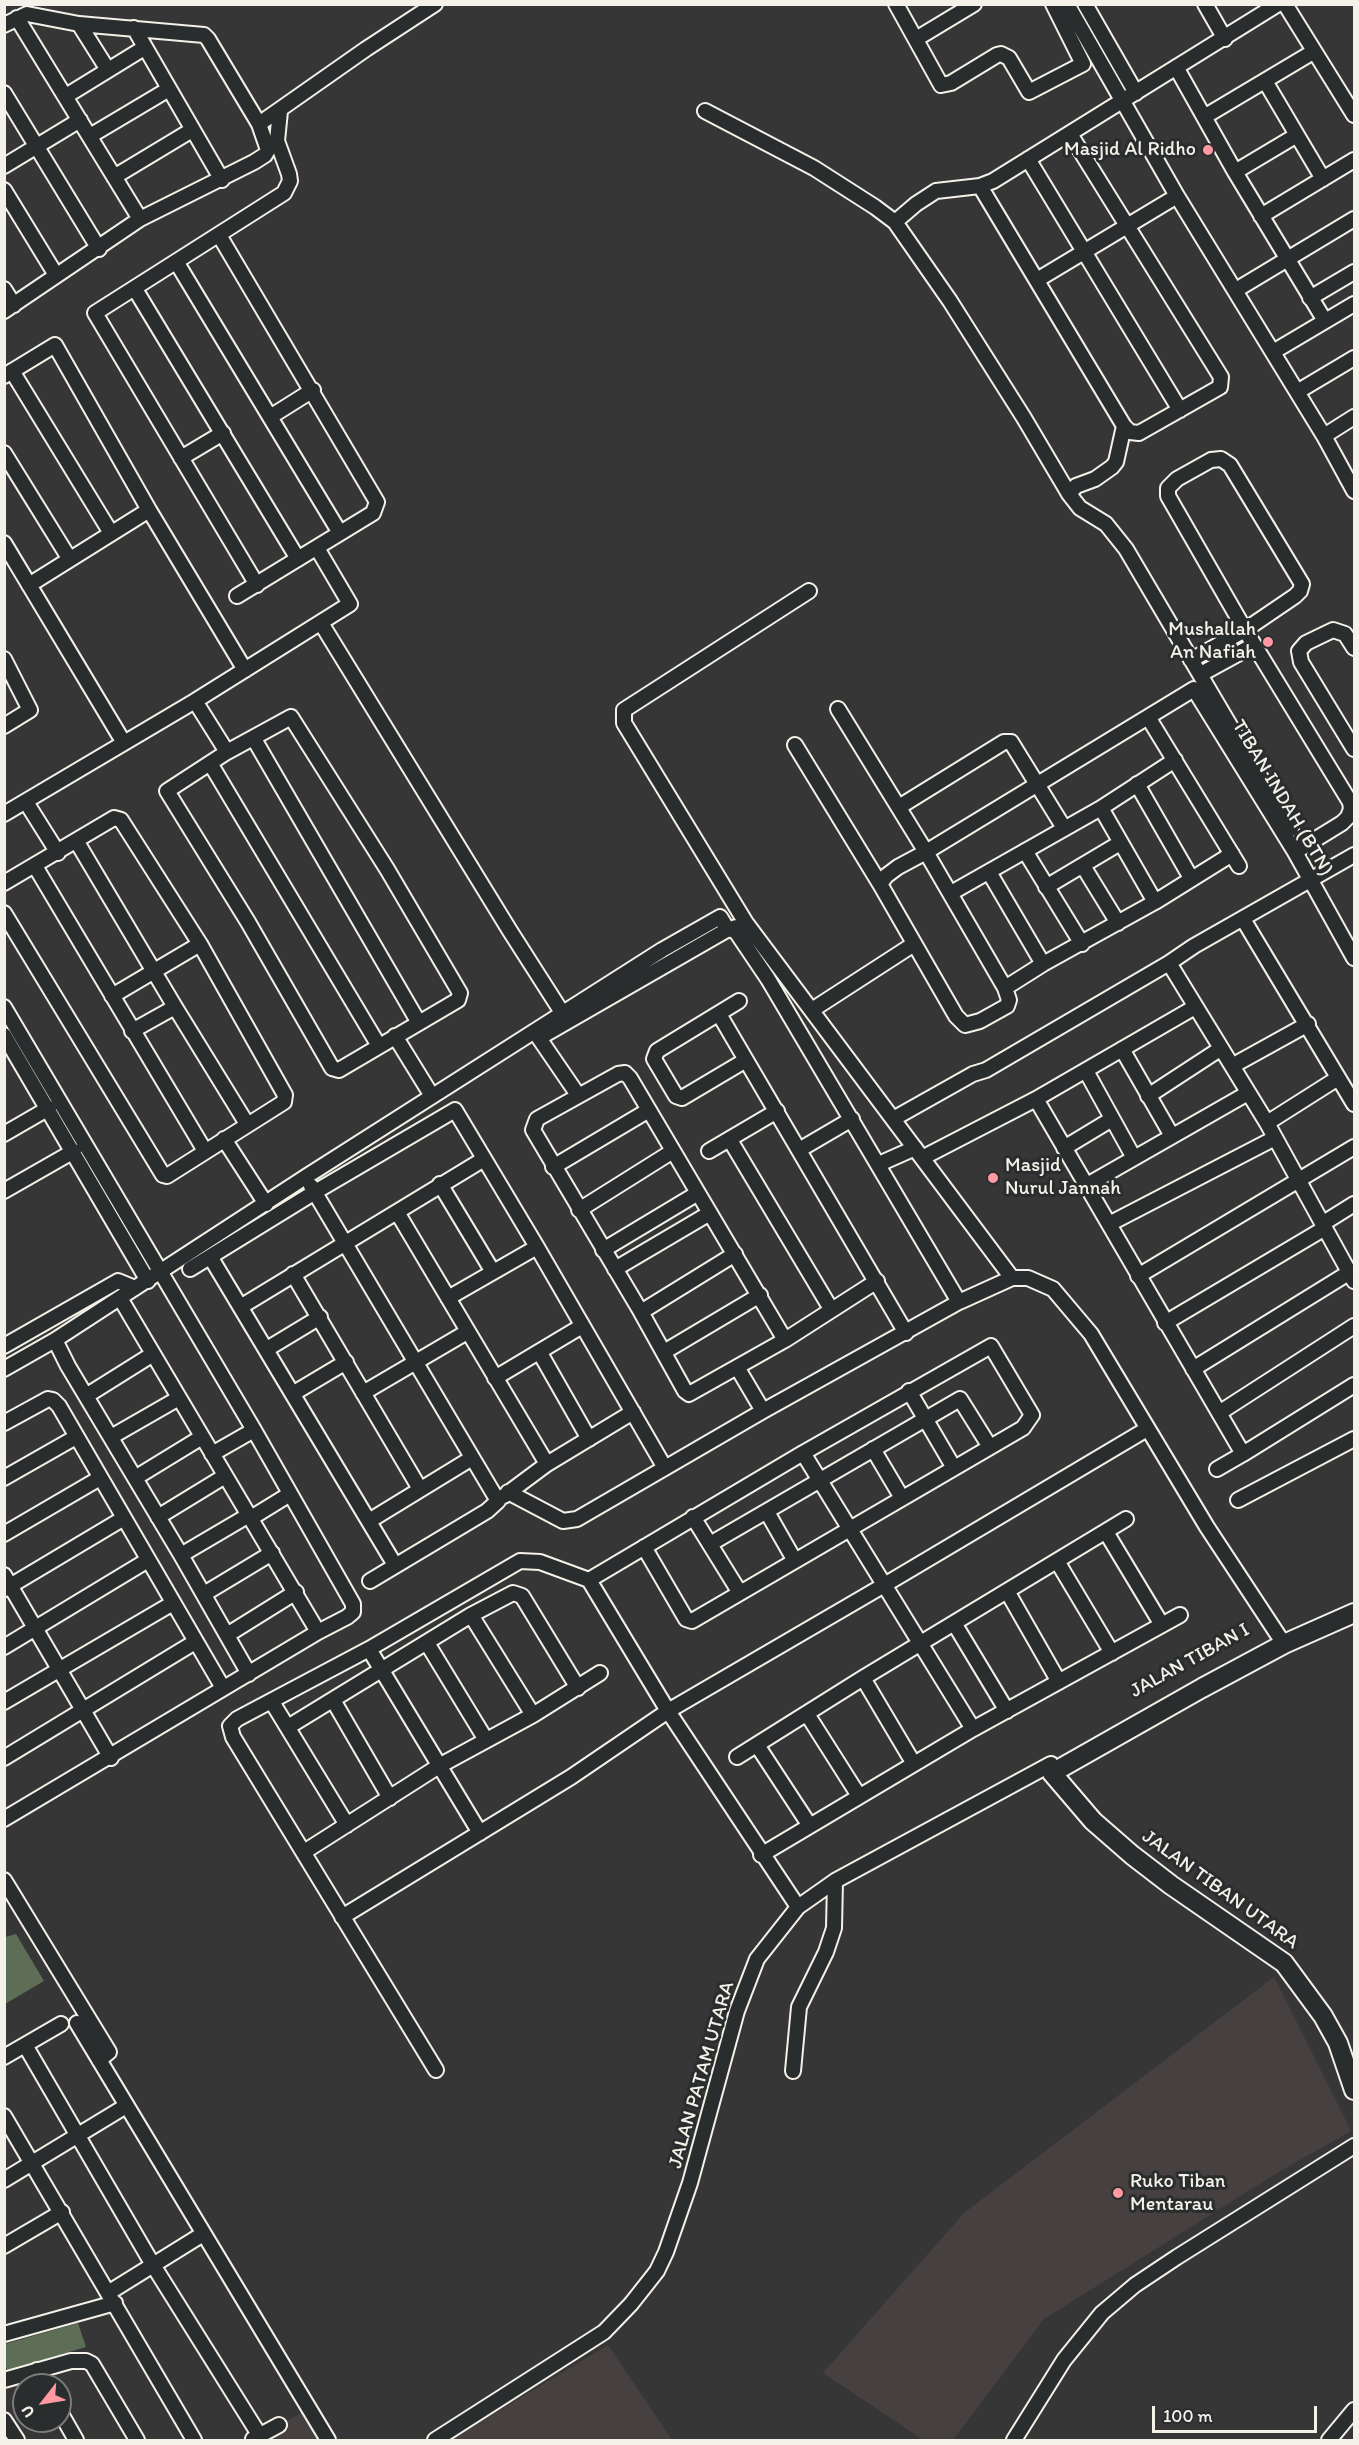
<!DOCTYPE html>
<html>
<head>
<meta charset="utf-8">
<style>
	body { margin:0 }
	#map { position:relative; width:1359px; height:2445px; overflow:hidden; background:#373636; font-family:Itim,sans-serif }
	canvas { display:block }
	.frame { position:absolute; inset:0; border:6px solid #f4f1e8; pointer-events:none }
	.north { position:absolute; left:12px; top:2373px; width:60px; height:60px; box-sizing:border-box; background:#2a2d2e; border:2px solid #7b7b78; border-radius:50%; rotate:239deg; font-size:16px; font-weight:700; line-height:24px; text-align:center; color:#f4f1e8 }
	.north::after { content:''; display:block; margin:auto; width:21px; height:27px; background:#ff9aa2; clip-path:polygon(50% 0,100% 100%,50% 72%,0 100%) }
	.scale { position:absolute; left:1152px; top:2406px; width:165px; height:27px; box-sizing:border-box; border:3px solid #f4f1e8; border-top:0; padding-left:8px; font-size:18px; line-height:21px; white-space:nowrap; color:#f4f1e8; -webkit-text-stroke:4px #2a2d2e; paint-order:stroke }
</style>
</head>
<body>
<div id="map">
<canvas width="1359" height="2445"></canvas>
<div class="frame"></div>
<div class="north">U</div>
<div class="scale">100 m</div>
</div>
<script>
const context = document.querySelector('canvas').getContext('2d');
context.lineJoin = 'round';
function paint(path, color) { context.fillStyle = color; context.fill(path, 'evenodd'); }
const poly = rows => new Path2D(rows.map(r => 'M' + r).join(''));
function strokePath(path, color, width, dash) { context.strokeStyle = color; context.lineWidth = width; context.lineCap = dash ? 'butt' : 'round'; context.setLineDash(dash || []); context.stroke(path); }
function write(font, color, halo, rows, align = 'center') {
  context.font = font + ' Itim,sans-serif'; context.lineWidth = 6; context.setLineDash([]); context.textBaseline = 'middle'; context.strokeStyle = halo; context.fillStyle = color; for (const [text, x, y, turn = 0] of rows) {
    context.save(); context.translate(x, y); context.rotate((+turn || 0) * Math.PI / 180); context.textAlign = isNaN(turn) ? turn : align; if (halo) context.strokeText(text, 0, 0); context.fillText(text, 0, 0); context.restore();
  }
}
const built = poly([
	[1274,1977,1351,2131,1277,2173,1044,2319,953,2440,923,2440,823,2373,964,2213],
	[608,2345,672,2440,450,2440],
	[308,2409,326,2440,255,2440]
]);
const green = poly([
	[16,1934,44,1981,5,2004,5,1937],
	[78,2323,86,2347,7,2370,5,2363,5,2344]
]);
const street = poly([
	[896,4,941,85,951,83,997,55,1001,54,1009,58,1029,92,1083,64,1053,4],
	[1067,4,1177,196,1324,436,1354,491],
	[1085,4,1136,93],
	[1205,4,1225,39],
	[1278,4,993,181,980,186,936,191,916,204,895,222,950,301,1024,418,1069,494,1080,508,1106,524,1126,549,1291,829],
	[1285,4,1354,115],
	[17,18,140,219],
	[79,24,108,70],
	[4,25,27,14,79,24,204,35,208,39,259,124,268,150,265,155,254,162,140,219,4,311],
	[134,28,222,180],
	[916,39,974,4],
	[1176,67,1235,172,1325,321],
	[1265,81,1323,179],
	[4,93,99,249],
	[66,96,144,48],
	[705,111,814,168,875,207,895,222],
	[1204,117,1313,52],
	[259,124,366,49,435,4],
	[90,136,169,89],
	[1028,159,1180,410],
	[4,166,80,120],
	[1235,172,1297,135],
	[114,177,192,130],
	[980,186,1124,426,1130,432,1139,433,1220,387,1221,377,1070,134],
	[4,190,56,275],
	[1261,216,1354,160],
	[219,235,377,502,373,513,237,596],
	[177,263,340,533],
	[1037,280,1177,196],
	[4,289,14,305],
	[135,289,298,559],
	[1236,290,1354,219],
	[1310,298,1354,272],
	[1273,352,1354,304],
	[12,371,111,533],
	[4,376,55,345,149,510,245,670],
	[1297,392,1354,358],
	[270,417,313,390],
	[1324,436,1354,417],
	[4,453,69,558],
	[181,458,223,433],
	[1069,494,1076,486,1095,479,1112,467,1116,462,1124,426],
	[4,543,124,743],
	[29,585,149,510],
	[257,585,95,313,284,193,290,181,289,174,277,141,280,111],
	[809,591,624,710,624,723,746,923,1012,1278,1028,1278,1053,1289,1091,1334,1207,1527,1280,1638],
	[321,623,510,931,563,1014],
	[1354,648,1345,634,1333,630,1306,643,1299,651,1301,662,1354,749],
	[4,659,30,710,4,726],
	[1191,660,1245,630,1295,596,1300,591,1302,584,1230,465,1221,459,1211,460,1177,479,1168,488,1168,496,1245,630,1350,802,1351,809,1348,817,1342,823,1295,852],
	[1201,674,1254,645],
	[195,701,227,752],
	[838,709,926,852,1005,988,1009,1000,1007,1006,980,1021,965,1025,956,1016,880,884,886,876,898,867,926,852,1194,689,1295,852,1354,958],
	[291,717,387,869,460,993,458,1000,339,1070,332,1068,248,922,167,791,227,752,291,717],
	[1148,717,1239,866],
	[254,739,419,1023],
	[795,745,880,884],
	[210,763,379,1046],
	[1137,784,1191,878],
	[26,802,58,853],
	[899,807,1004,742,1011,742,1064,828],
	[1101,808,1155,902],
	[4,814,195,701,350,604,317,548],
	[77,842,175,1007,247,1124],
	[1025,851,1082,944],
	[35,866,205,1151],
	[1083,866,1118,923],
	[989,872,1043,964],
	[4,883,114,818,121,820,200,944,285,1095,284,1102,167,1176,163,1175,4,913],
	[1046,887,1120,843],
	[951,893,1101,808,1175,760],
	[1243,919,1354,1104],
	[732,929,737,933,768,979,959,1302],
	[1169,963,1267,1123,1354,1281],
	[1005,988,1043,964,1155,902,1232,854],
	[112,996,200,944],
	[739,1001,657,1051,654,1059,676,1096,682,1098,746,1060],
	[4,1007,254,1430,353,1604,353,1612,347,1617,318,1632,4,1819],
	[812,1010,914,944],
	[719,1014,906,1333],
	[132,1031,175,1007],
	[4,1035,148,1281],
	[395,1036,432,1096],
	[1122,1049,1172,1136],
	[1232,1066,1308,1024],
	[1086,1071,1134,1158],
	[625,1073,630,1078,785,1340,689,1394,685,1391,641,1312,533,1130,537,1119,618,1074,625,1073],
	[578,1095,539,1038,725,931,736,927],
	[1148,1096,1220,1049],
	[1036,1099,1243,1454,1354,1385],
	[893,1119,973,1074,986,1070,1169,963,1194,946,1354,855],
	[1267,1123,1338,1078],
	[4,1134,49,1108],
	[224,1139,266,1204],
	[730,1140,831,1309],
	[1064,1148,1112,1119],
	[799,1150,852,1119],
	[709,1151,777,1111],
	[922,1158,1036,1099,1195,1007],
	[879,1164,915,1148],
	[553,1167,649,1110],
	[440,1184,493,1272],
	[1087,1185,1248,1093],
	[311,1186,498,1501,487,1511,370,1581],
	[4,1191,74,1151],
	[579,1210,673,1151],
	[397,1212,547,1464],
	[1109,1224,1275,1138],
	[1322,1224,1354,1204],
	[603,1250,698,1193],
	[211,1258,395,1565],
	[190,1269,315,1192,455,1110,537,1247,665,1468],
	[615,1269,710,1213],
	[293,1274,420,1489],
	[1138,1276,1354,1147],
	[120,1298,318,1632],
	[448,1298,537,1247],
	[242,1306,484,1159],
	[641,1312,735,1254],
	[1165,1323,1325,1228],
	[55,1340,68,1366,181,1555,249,1674],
	[785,1340,877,1281],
	[4,1346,118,1281,135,1288],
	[267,1349,320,1317],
	[664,1352,760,1295],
	[540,1353,589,1439],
	[737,1367,763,1411],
	[4,1369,55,1340,307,1176,662,950,720,917,728,930],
	[1193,1369,1350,1272],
	[495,1378,582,1326],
	[909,1391,954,1468],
	[294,1393,346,1362],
	[363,1393,467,1332],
	[86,1396,153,1354],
	[1219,1413,1354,1326],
	[4,1423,48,1399,53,1400,59,1406,223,1688],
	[111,1437,179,1398],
	[873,1449,902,1498],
	[212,1454,254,1430],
	[1217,1469,1243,1454],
	[4,1478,76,1437],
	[135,1478,202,1437],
	[508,1492,563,1521,577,1519,763,1411,959,1302,1012,1278],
	[504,1496,547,1464,633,1412],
	[1238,1500,1354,1439],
	[767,1512,795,1561],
	[158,1517,225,1476],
	[693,1517,740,1593],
	[251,1518,290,1494],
	[369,1521,472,1458],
	[1106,1532,1162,1625],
	[4,1534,100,1478],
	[710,1544,960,1399,990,1447],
	[644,1547,686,1619,692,1621,1023,1428,1032,1415,991,1346,803,1453],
	[181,1555,249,1515],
	[1057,1561,1112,1653],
	[4,1575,111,1758],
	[589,1580,803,1453,973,1729],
	[5,1589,124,1518],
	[1007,1591,1059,1682],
	[204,1594,272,1553],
	[471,1615,533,1715],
	[954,1623,1007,1711],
	[227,1635,296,1592],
	[427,1643,486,1740],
	[4,1647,148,1560],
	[369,1649,480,1833],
	[863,1678,914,1764],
	[333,1700,390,1798],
	[4,1702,173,1603],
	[272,1702,347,1825],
	[807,1714,859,1796],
	[288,1727,471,1615,513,1593,522,1596,578,1688],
	[757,1745,810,1826],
	[737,1757,863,1678,1126,1519],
	[4,1758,195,1642],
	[304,1852,439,1766,533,1715,600,1673],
	[761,1855,973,1729,1180,1615],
	[4,1880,109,2052,99,2060],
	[342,1917,571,1777,668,1711,886,1584,1147,1429],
	[77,2023,328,2440],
	[25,2045,153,2265,260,2436],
	[4,2057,61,2024],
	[436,2070,233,1737,230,1726,237,1719,369,1649,520,1561,540,1562,589,1580,668,1711,798,1907],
	[793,2071,799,2007,826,1952,834,1928,835,1881],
	[4,2116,194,2440],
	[4,2180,126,2106],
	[4,2246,62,2212],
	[108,2293,203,2234],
	[4,2334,115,2303],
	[37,2370,46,2385],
	[4,2380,71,2361,86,2361,92,2364,137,2440],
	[60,2412,76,2440],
	[4,2420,17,2440],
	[253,2439,279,2425],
	[435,2440,604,2332,631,2304,657,2271,666,2252,690,2183,737,2011,757,1959,798,1907,835,1881,1051,1764],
	[1014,2440,1064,2360,1102,2313,1135,2285,1177,2257,1354,2146],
	[1329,2440,1354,2410]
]);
const secondary = poly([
	[1354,1613,1284,1644,1202,1688,1052,1773,1093,1821,1132,1855,1171,1885,1284,1963,1323,2016,1338,2043,1354,2090]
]);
const markers = [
	[1208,150,6,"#ff9aa2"],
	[1268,642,6,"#ff9aa2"],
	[993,1178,6,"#ff9aa2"],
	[1118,2193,6,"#ff9aa2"]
];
const poiNames = [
	["Masjid Al Ridho",1196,150],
	["Mushallah",1256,630],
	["An Nafiah",1256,653],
	["Masjid",1005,1166,"left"],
	["Nurul Jannah",1005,1189,"left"],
	["Ruko Tiban",1130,2182,"left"],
	["Mentarau",1130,2205,"left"]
];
const streetNames = [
	["TIBAN INDAH (BTN)",1282,798,59],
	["JALAN TIBAN I",1190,1661,-29],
	["JALAN TIBAN UTARA",1220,1890,36],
	["JALAN PATAM UTARA",702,2075,-74]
];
paint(built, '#474040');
paint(green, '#5e6e56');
strokePath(street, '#f4f1e8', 18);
strokePath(secondary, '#f4f1e8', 22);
strokePath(street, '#2a2d2e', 14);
strokePath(secondary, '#2a2d2e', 18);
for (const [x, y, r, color] of markers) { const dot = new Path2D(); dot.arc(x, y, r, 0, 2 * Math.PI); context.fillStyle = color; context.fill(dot); strokePath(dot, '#2a2d2e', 2); }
write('20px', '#f4f1e8', '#2a2d2e', poiNames, 'right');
write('20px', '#f4f1e8', '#2a2d2e', streetNames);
</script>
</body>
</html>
